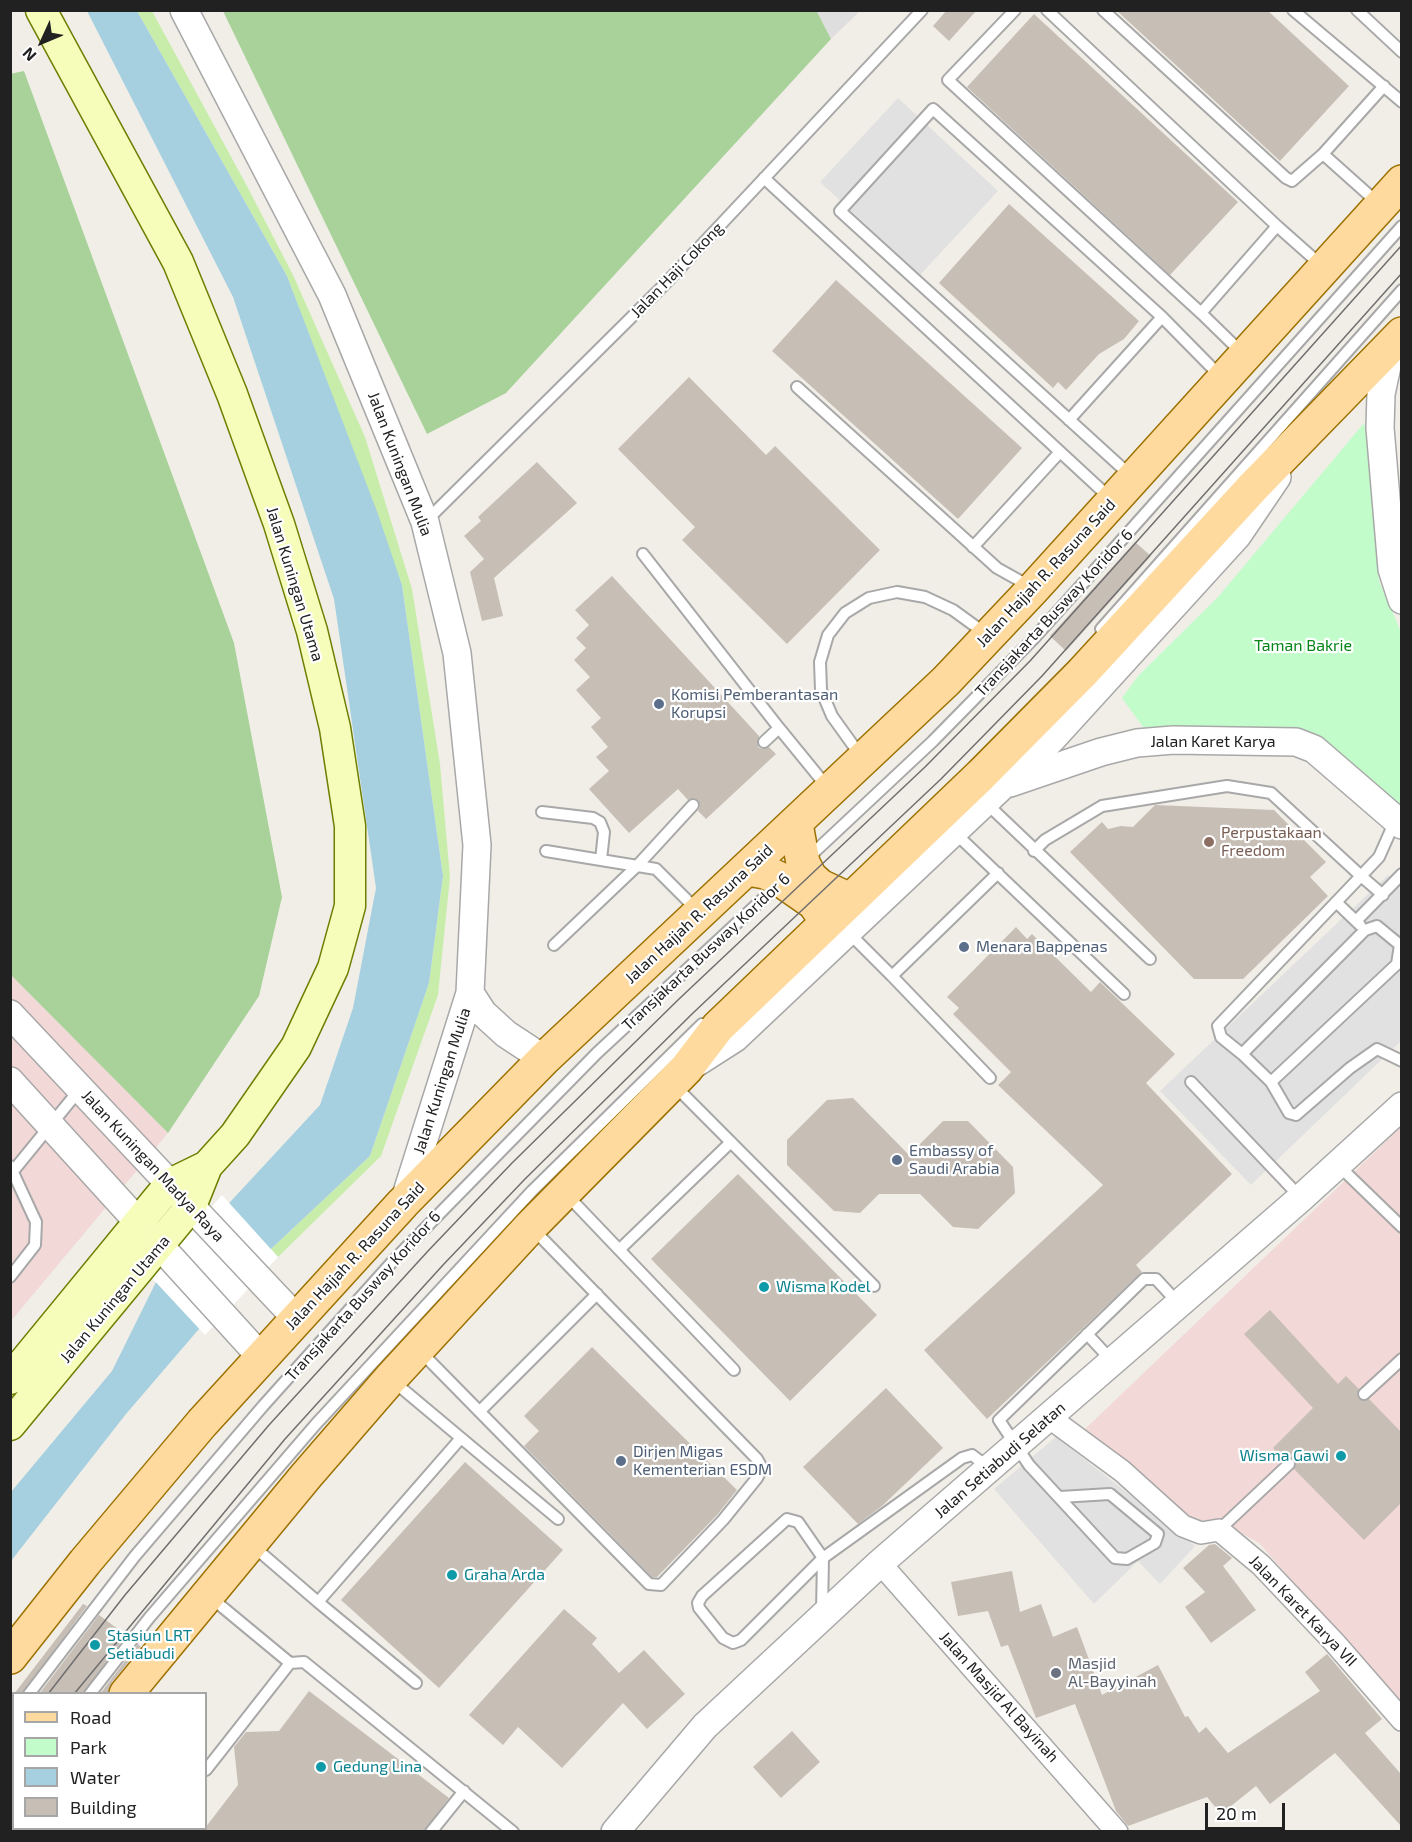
<!DOCTYPE html>
<html>
<head>
<meta charset="utf-8">
<style>
	body { margin:0 }
	#map { position:relative; width:1412px; height:1842px; overflow:hidden; background:#f1eee7; font-family:"Exo 2",sans-serif }
	canvas { display:block }
	.frame { position:absolute; inset:0; border:12px solid #212121; pointer-events:none }
	.legend { position:absolute; left:12px; top:1692px; width:195px; height:138px; box-sizing:border-box; background:#fff; border:2px solid #a6a6a6; margin:0; padding:8px 10px; list-style:none; font-size:18px; color:#212121 }
	.legend li { display:flex; align-items:center; gap:12px; height:30px }
	.legend b { width:30px; border:2px solid #a6a6a6 }
	.north { position:absolute; left:12px; top:12px; width:60px; height:60px; -webkit-text-stroke:4px #fff; paint-order:stroke; rotate:226deg; font-size:16px; font-weight:700; line-height:24px; text-align:center; color:#212121 }
	.north::after { content:''; display:block; margin:auto; width:21px; height:27px; background:#212121; clip-path:polygon(50% 0,100% 100%,50% 72%,0 100%) }
	.scale { position:absolute; left:1205px; top:1803px; width:80px; height:27px; box-sizing:border-box; border:3px solid #212121; border-top:0; padding-left:8px; font-size:18px; line-height:21px; white-space:nowrap; color:#212121; -webkit-text-stroke:4px #fff; paint-order:stroke }
</style>
</head>
<body>
<div id="map">
<canvas width="1412" height="1842"></canvas>
<div class="frame"></div>
<ul class="legend">
<li><b style="height:8px;background:#ffda9e"></b>Road</li>
<li><b style="height:16px;background:#c3fccb"></b>Park</li>
<li><b style="height:16px;background:#a6d0e0"></b>Water</li>
<li><b style="height:16px;background:#c7beb6"></b>Building</li>
</ul>
<div class="north">N</div>
<div class="scale">20 m</div>
</div>
<script>
const context = document.querySelector('canvas').getContext('2d');
context.lineJoin = 'round';
function paint(path, color) { context.fillStyle = color; context.fill(path, 'evenodd'); }
const poly = rows => new Path2D(rows.map(r => 'M' + r).join(''));
function strokePath(path, color, width, dash) { context.strokeStyle = color; context.lineWidth = width; context.lineCap = dash ? 'butt' : 'round'; context.setLineDash(dash || []); context.stroke(path); }
function write(font, color, halo, rows, align = 'center') {
  context.font = font + ' "Exo 2",sans-serif'; context.lineWidth = 4.5; context.setLineDash([]); context.textBaseline = 'middle'; context.strokeStyle = halo; context.fillStyle = color; for (const [text, x, y, turn = 0] of rows) {
    context.save(); context.translate(x, y); context.rotate((+turn || 0) * Math.PI / 180); context.textAlign = isNaN(turn) ? turn : align; if (halo) context.strokeText(text, 0, 0); context.fillText(text, 0, 0); context.restore();
  }
}
const residential = poly([
	[816,11,860,11,831,39]
]);
const commercial = poly([
	[11,975,168,1133,11,1321],
	[1401,1127,1401,1705,1259,1543,1221,1522,1194,1520,1085,1429]
]);
const grass = poly([
	[137,11,152,11,248,188,293,275,365,437,412,589,440,764,450,877,438,995,381,1156,278,1257,271,1249,370,1156,429,983,443,876,402,585,287,276]
]);
const forest = poly([
	[816,10,831,39,506,393,427,434,223,11],
	[24,71,234,643,282,897,259,996,168,1133,11,975,10,74]
]);
const park = poly([
	[1364,423,1374,482,1379,581,1401,632,1401,812,1318,747,1143,727,1122,698,1138,676,1218,597]
]);
const parking = poly([
	[898,98,998,191,920,275,820,182],
	[1388,875,1401,890,1401,1041,1251,1185,1160,1091],
	[1056,1437,1195,1546,1160,1584,1138,1561,1094,1604,994,1489]
]);
const water = poly([
	[87,11,137,11,287,276,378,514,402,585,443,876,429,983,370,1156,271,1249,199,1329,126,1414,11,1561,11,1492,112,1371,156,1282,320,1105,353,1008,376,888,334,599,233,297]
]);
const pier = poly([
	[222,1195,278,1257,205,1335,151,1277]
]);
const building = poly([
	[947,10,977,10,949,41,933,26],
	[1116,10,1267,10,1349,86,1280,161],
	[1034,14,1238,202,1170,275,967,87],
	[1009,204,1139,321,1124,339,1099,354,1066,390,1058,382,1053,388,939,283],
	[836,280,1022,448,958,519,772,351],
	[689,377,766,455,775,446,880,550,787,644,682,540,695,527,618,449],
	[537,462,577,503,494,578,503,616,482,621,470,572,484,559,464,536,481,521,478,517],
	[1135,542,1151,556,1066,651,1050,636],
	[612,576,759,736,758,747,762,749,769,747,776,754,706,819,698,811,700,806,698,800,694,798,688,800,678,789,629,833,589,789,609,771,596,757,608,747,591,727,601,718,576,690,590,677,574,660,586,648,576,638,589,625,575,610],
	[1155,805,1274,810,1326,862,1310,877,1328,896,1243,979,1194,979,1070,852,1102,822,1108,829,1121,826,1133,827],
	[1016,927,1027,939,1032,934,1091,992,1100,982,1175,1054,1146,1083,1232,1174,1136,1265,1142,1272,987,1419,924,1350,1103,1185,998,1085,1011,1072,953,1014,959,1008,947,997],
	[853,1098,909,1155,943,1121,968,1121,1013,1167,1015,1193,978,1229,953,1227,920,1194,879,1194,860,1213,834,1211,787,1165,787,1140,827,1100],
	[738,1174,877,1315,790,1401,651,1259],
	[1270,1310,1338,1384,1346,1376,1359,1389,1357,1395,1359,1399,1369,1399,1401,1432,1401,1503,1364,1540,1294,1469,1296,1463,1294,1458,1284,1459,1273,1448,1313,1408,1244,1334],
	[592,1347,737,1490,717,1515,657,1577,652,1577,524,1446,539,1431,524,1416],
	[886,1388,943,1448,882,1506,858,1524,803,1467],
	[465,1462,563,1550,439,1688,341,1600],
	[1215,1544,1232,1558,1223,1566,1256,1610,1211,1643,1185,1607,1205,1592,1183,1568,1209,1545],
	[1012,1571,1020,1612,1041,1604,1053,1637,1077,1627,1102,1695,1158,1665,1185,1717,1188,1716,1199,1733,1206,1727,1228,1753,1320,1691,1305,1672,1327,1654,1382,1719,1365,1733,1401,1774,1401,1826,1335,1753,1270,1804,1256,1786,1221,1814,1207,1797,1128,1826,1116,1811,1075,1704,1036,1718,1008,1645,1001,1647,988,1611,958,1616,951,1582],
	[83,1604,87,1606,22,1694,14,1694],
	[564,1609,597,1638,592,1644,619,1673,644,1650,685,1694,647,1729,623,1703,562,1768,518,1727,503,1745,469,1715],
	[99,1615,126,1635,83,1694,39,1694],
	[138,1644,141,1647,112,1682,108,1694,100,1694],
	[309,1691,449,1798,424,1832,202,1832,238,1785,234,1747,246,1732,279,1731],
	[792,1731,820,1762,781,1798,753,1767]
]);
const service = poly([
	[1015,10,948,80,1201,313],
	[1047,10,1277,226],
	[1103,10,1286,178,1292,181,1323,154,1384,86],
	[1293,10,1402,102],
	[1357,10,1402,52],
	[1323,154,1379,204],
	[764,178,1110,498],
	[1242,353,1201,313,1277,226,1321,265],
	[797,387,997,568,1031,587],
	[1069,420,1162,317],
	[1131,476,840,211,933,109,1162,317,1220,376],
	[425,522,665,284,922,10],
	[973,547,1060,452],
	[643,554,779,728],
	[1101,629,1402,290],
	[764,742,779,728,828,788],
	[860,755,832,716,821,690,820,662,828,635,845,613,869,598,897,592,925,597,953,610,986,634],
	[985,802,1150,959],
	[542,812,593,818,600,822,604,832,601,860],
	[955,833,1124,994],
	[546,851,656,869,698,911],
	[1034,851,1045,840,1102,806,1227,786,1271,793,1361,876,1379,857,1395,821],
	[807,859,933,741,1035,637,1402,226],
	[1336,902,1360,925],
	[1356,921,1402,874],
	[1377,926,1400,945,1397,964,1271,1082,1242,1054,1365,930,1377,926],
	[848,932,892,976,998,873],
	[554,945,637,866,693,805],
	[892,976,990,1078],
	[1242,1054,1221,1037,1218,1026,1361,876,1383,895],
	[1191,1082,1301,1198],
	[1271,1082,1289,1113,1296,1115,1350,1068,1377,1049,1402,1061],
	[675,1086,874,1286],
	[1338,1165,1402,1227],
	[10,1166,36,1222,35,1245,10,1277],
	[14,1170,80,1089],
	[566,1194,734,1370],
	[620,1249,731,1142],
	[1087,1334,1113,1362],
	[420,1351,649,1584,661,1585,723,1520,757,1478,762,1468,757,1459,532,1228],
	[1364,1394,1402,1359],
	[480,1411,597,1294],
	[461,1438,558,1519],
	[1060,1497,1110,1494,1158,1534,1155,1543,1127,1559,1115,1558,1029,1465,999,1420,1144,1279,1156,1279,1179,1304],
	[1219,1530,1289,1464],
	[253,1546,318,1602,461,1438,393,1381],
	[209,1596,290,1663],
	[318,1602,416,1683],
	[822,1611,823,1558,798,1522,787,1519,702,1596,698,1603,699,1608,723,1638,733,1643,741,1640,823,1558,962,1458,972,1455,988,1467],
	[29,1694,135,1556,263,1406,393,1261,597,1053,780,883],
	[90,1694,149,1618,316,1424,532,1191,702,1024],
	[10,1719,14,1715],
	[206,1770,290,1663,304,1662,513,1832],
	[10,1804,14,1800],
	[68,1828,73,1832],
	[173,1828,177,1832],
	[431,1832,464,1791]
]);
const minor = poly([
	[1050,1418,1122,1471,1183,1526,1201,1533,1219,1530,1261,1565,1334,1642,1402,1720],
	[880,1563,1117,1832]
]);
const tertiary = poly([
	[184,10,332,295,425,522,457,653,477,845,470,993,404,1202],
	[1398,343,1387,366,1381,394,1380,428,1392,569,1402,600],
	[1010,783,1101,752,1137,743,1173,740,1296,742,1314,749,1402,825],
	[470,993,483,1013,506,1034,544,1059],
	[10,1014,296,1318],
	[696,1063,735,1038,1052,739,1237,536,1277,477],
	[10,1081,261,1357],
	[615,1832,705,1726,880,1563,1301,1198,1402,1106]
]);
const secondary = poly([
	[10,1379,170,1184,207,1166],
	[10,1425,191,1206,207,1166,235,1135,296,1047,333,968,350,906,350,826,335,728,312,631,279,524,232,394,178,262,41,10]
]);
const primary = poly([
	[796,824,803,863,810,877,820,886,850,900],
	[748,869,765,872,778,878,814,903,821,913],
	[10,1657,85,1562,202,1423,403,1203,544,1059,946,681,1033,589,1402,182],
	[126,1694,306,1476,390,1379,531,1226,686,1069,718,1027,981,775,1082,673,1254,486,1402,334],
	[22,1832,24,1828]
]);
const tram = poly([
	[48,1694,125,1595,269,1425,428,1251,512,1163,679,999,925,767,1030,661,1402,245],
	[74,1694,285,1439,443,1265,525,1179,693,1013,941,779,1042,676,1402,273],
	[10,1747,14,1743],
	[10,1782,14,1778]
]);
const markers = [
	[659,704,6,"#5c6f8a"],
	[1209,842,6,"#8d6e63"],
	[964,947,6,"#5c6f8a"],
	[897,1160,6,"#5c6f8a"],
	[764,1287,6,"#0f9aa8"],
	[1341,1456,6,"#0f9aa8"],
	[621,1461,6,"#5c6f8a"],
	[452,1575,6,"#0f9aa8"],
	[95,1645,6,"#0f9aa8"],
	[1056,1673,6,"#6b7280"],
	[321,1767,6,"#0f9aa8"]
];
const streetNames = [
	["Jalan Haji Cokong",677,270,-46],
	["Jalan Kuningan Mulia",400,464,69],
	["Jalan Hajjah R. Rasuna Said",1046,573,-47],
	["Jalan Kuningan Utama",295,584,73],
	["Transjakarta Busway Koridor 6",1054,613,-47],
	["Jalan Karet Karya",1213,742],
	["Jalan Hajjah R. Rasuna Said",699,914,-43],
	["Transjakarta Busway Koridor 6",706,952,-43],
	["Jalan Kuningan Mulia",442,1081,-72],
	["Jalan Kuningan Madya Raya",153,1166,47],
	["Jalan Hajjah R. Rasuna Said",355,1256,-47],
	["Transjakarta Busway Koridor 6",363,1296,-48],
	["Jalan Kuningan Utama",115,1299,-50],
	["Jalan Setiabudi Selatan",1000,1460,-41],
	["Jalan Karet Karya VII",1303,1611,46],
	["Jalan Masjid Al Bayinah",999,1697,48]
];
const parkNames = [
	["Taman Bakrie",1303,646]
];
const serviceNames = [
	["Komisi Pemberantasan",671,695],
	["Korupsi",671,713],
	["Menara Bappenas",976,947],
	["Embassy of",909,1151],
	["Saudi Arabia",909,1169],
	["Dirjen Migas",633,1452],
	["Kementerian ESDM",633,1470]
];
const educationNames = [
	["Perpustakaan",1221,833],
	["Freedom",1221,851]
];
const cultureNames = [
	["Wisma Kodel",776,1287],
	["Wisma Gawi",1329,1456,"right"],
	["Graha Arda",464,1575],
	["Stasiun LRT",107,1636],
	["Setiabudi",107,1654],
	["Gedung Lina",333,1767]
];
const worshipNames = [
	["Masjid",1068,1664],
	["Al-Bayyinah",1068,1682]
];
paint(residential, '#dfdede');
paint(commercial, '#f2d8d6');
paint(grass, '#c8edab');
paint(forest, '#a8d29a');
paint(park, '#c3fccb');
paint(parking, '#e1e1e1');
paint(water, '#a6d0e0');
paint(pier, '#fff');
paint(building, '#c7beb6');
strokePath(service, '#a8a8a8', 14);
strokePath(minor, '#a8a8a8', 24);
strokePath(tertiary, '#a8a8a8', 30);
strokePath(secondary, '#6b7f00', 33);
strokePath(primary, '#9d7100', 36);
strokePath(service, '#fff', 10);
strokePath(minor, '#fff', 21);
strokePath(tertiary, '#fff', 27);
strokePath(secondary, '#f6fcba', 30);
strokePath(primary, '#ffda9e', 33);
strokePath(tram, '#6f6f6f', 1.5);
for (const [x, y, r, color] of markers) { const dot = new Path2D(); dot.arc(x, y, r, 0, 2 * Math.PI); context.fillStyle = color; context.fill(dot); strokePath(dot, '#fff', 2); }
write('16px', '#212121', '#fff', streetNames);
write('16px', '#078618', '#fff', parkNames);
write('16px', '#4e5e75', '#fff', serviceNames, 'left');
write('16px', '#785e54', '#fff', educationNames, 'left');
write('16px', '#0d838f', '#fff', cultureNames, 'left');
write('16px', '#5b616d', '#fff', worshipNames, 'left');
</script>
</body>
</html>
